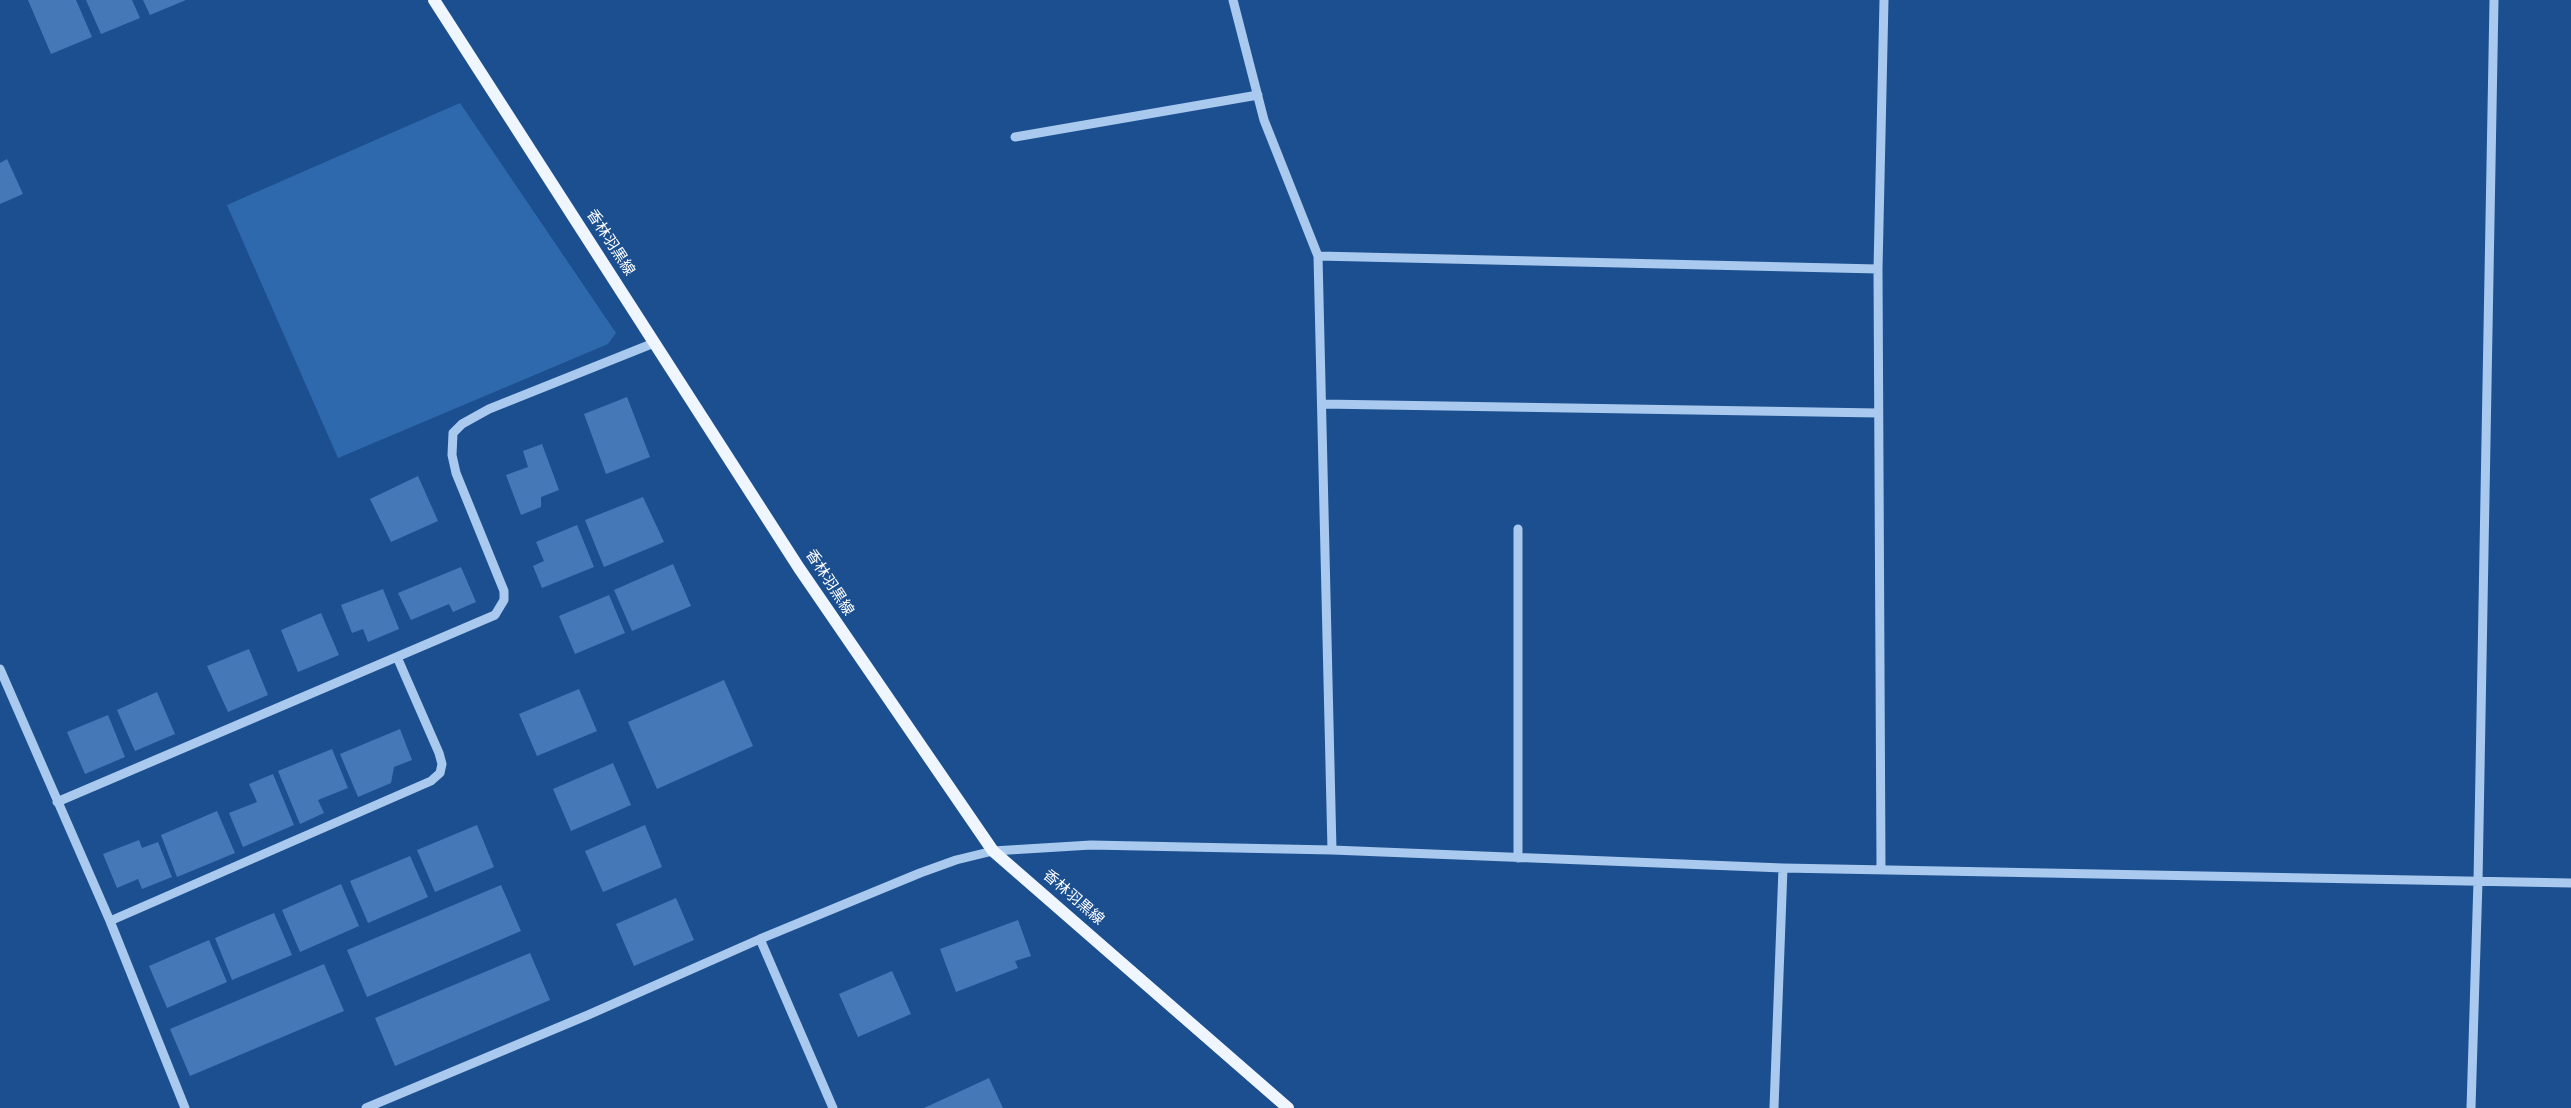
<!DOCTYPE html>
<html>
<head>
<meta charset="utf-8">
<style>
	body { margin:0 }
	canvas { display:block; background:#1b4f8f }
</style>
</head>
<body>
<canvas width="2571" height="1108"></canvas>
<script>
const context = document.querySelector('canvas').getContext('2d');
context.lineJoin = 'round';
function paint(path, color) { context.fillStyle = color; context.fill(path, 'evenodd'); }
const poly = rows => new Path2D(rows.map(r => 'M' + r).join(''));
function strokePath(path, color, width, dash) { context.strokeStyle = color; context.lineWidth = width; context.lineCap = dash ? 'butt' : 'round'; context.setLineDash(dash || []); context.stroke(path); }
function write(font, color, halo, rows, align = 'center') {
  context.font = font + ' Poppins,"Noto Sans JP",sans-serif'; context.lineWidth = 4; context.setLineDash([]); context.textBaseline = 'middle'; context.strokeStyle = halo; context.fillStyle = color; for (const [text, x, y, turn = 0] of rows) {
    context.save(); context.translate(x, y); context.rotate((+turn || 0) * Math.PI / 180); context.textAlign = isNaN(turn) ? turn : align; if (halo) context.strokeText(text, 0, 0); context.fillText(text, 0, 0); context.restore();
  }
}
const green = poly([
	[460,103,616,333,608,344,338,458,227,205]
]);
const building = poly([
	[28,0,76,0,92,37,51,54],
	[86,0,132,0,140,18,101,34],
	[143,0,186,0,150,15],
	[7,159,23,194,0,204,0,163],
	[627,397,650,457,606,474,584,414],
	[542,444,559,490,541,497,541,507,521,515,506,475,528,467,523,451],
	[418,476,438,521,391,542,370,499],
	[643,497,664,542,604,567,585,520],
	[577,525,594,567,542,588,533,566,544,561,536,542],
	[673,564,691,606,632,631,614,590],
	[461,567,476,602,453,612,449,604,411,620,398,593],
	[383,589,399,629,368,642,363,629,352,633,341,605],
	[609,595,625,633,575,654,559,616],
	[321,613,339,655,298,672,281,630],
	[249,649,268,695,228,712,207,666],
	[724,680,753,746,657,789,628,722],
	[579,689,597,731,537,756,519,714],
	[157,692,175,734,135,751,117,710],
	[108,715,125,757,85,774,67,732],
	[400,729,412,760,394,767,391,783,358,797,340,754],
	[332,749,348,788,318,800,324,813,300,824,278,771],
	[613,763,631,805,571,831,553,789],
	[273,774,294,825,243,847,229,813,257,802,249,784],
	[217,811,235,853,177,877,161,835],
	[477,825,494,867,435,892,417,850],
	[645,825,662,867,603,892,585,851],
	[139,840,142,848,158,842,172,877,142,889,138,879,117,888,103,854],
	[410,856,428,897,368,923,350,881],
	[341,884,359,926,300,952,282,910],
	[501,885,521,931,367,997,347,950],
	[676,898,694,940,634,966,616,924],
	[274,913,292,955,232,980,215,938],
	[1018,920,1031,956,1015,961,1018,968,956,992,940,949],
	[209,940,227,982,167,1008,149,966],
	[530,953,550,1000,395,1066,375,1018],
	[324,964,344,1011,190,1076,170,1029],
	[892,971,911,1014,858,1037,839,994],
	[989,1078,1003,1108,924,1108]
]);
const minor = poly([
	[1233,0,1264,120,1318,256,1332,850],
	[1015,137,1258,95],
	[1318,256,1878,269],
	[1322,404,1878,413],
	[0,669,110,921,185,1108],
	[57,802,495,615,504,600,504,591,456,473,452,455,453,433,462,424,489,409,654,343],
	[1518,858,1518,529],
	[1881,868,1878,269,1884,0],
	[110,921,431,781,440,773,442,764,439,753,397,657],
	[760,939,833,1108],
	[366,1108,588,1015,760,939,920,873,956,860,993,851,1091,845,1332,850,1783,868,2571,883],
	[1774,1108,1783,868],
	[2471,1108,2478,881,2494,0]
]);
const major = poly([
	[434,0,799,568,993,851,1288,1108]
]);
const streetNames = [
	["香林羽黒線",610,243,57],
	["香林羽黒線",829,583,57],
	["香林羽黒線",1073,898,41]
];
paint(green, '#2e69ad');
paint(building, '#4478b7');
strokePath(minor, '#a9c9ee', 9);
strokePath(major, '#f0f6ff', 12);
write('15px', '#fff', '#1b4f8f', streetNames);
</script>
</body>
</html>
